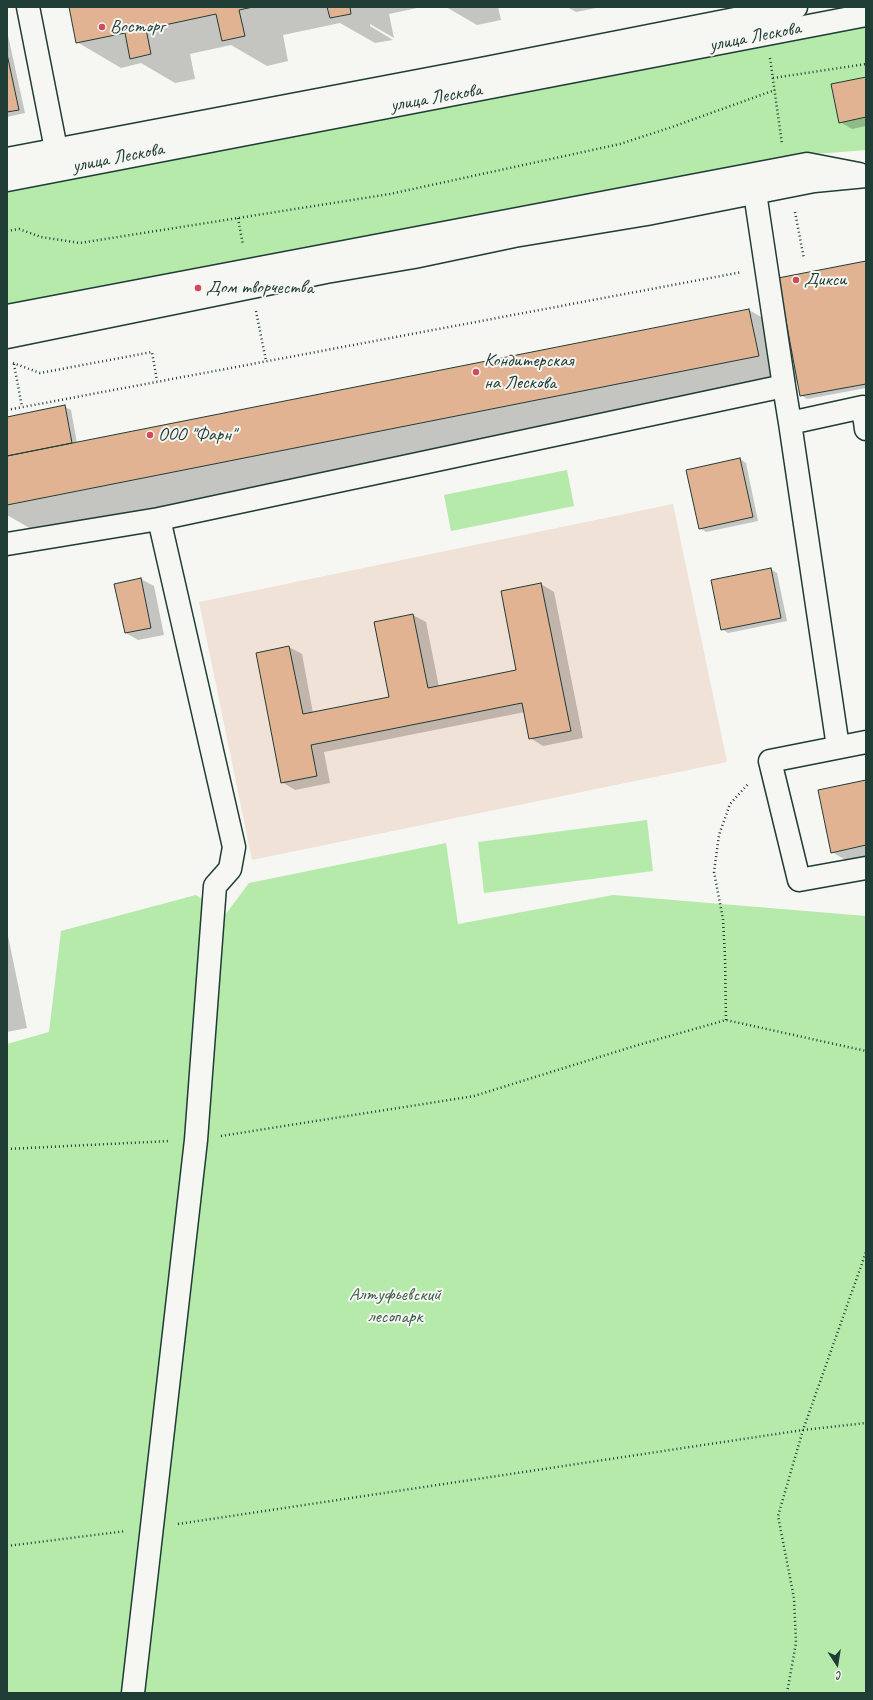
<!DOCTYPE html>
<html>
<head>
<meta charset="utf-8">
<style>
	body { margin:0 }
	#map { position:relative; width:873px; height:1700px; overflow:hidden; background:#f6f6f2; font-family:Caveat,sans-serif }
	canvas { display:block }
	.frame { position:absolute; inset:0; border:8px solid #1f3d34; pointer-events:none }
	.north { position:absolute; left:817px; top:1644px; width:40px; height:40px; -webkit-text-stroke:3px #f6f6f2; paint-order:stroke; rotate:168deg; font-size:11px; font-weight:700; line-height:16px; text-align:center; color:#1f3d34 }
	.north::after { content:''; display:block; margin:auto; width:14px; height:18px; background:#1f3d34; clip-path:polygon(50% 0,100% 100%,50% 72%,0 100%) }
</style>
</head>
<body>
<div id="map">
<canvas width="873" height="1700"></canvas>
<div class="frame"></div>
<div class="north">С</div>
</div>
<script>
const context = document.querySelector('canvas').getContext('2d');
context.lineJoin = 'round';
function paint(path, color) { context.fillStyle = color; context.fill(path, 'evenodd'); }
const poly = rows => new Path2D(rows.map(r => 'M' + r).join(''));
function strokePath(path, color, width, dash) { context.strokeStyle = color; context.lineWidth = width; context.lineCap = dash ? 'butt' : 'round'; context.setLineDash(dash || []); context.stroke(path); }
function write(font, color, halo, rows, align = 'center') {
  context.font = font + ' Caveat,sans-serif'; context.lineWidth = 4; context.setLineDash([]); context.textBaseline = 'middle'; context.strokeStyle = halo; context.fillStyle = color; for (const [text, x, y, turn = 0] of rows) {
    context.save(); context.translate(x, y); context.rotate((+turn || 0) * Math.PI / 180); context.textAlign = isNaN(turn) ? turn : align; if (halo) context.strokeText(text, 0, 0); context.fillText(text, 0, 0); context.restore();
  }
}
const built = poly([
	[673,504,727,762,252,860,199,602]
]);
const green = poly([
	[866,16,866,150,816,154,7,311,7,183],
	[567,470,574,506,451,531,444,495],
	[647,820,653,871,484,893,478,842],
	[446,843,458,924,613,895,866,916,866,1693,7,1693,7,1044,49,1032,61,931,196,895,225,915,249,883]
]);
const shadow = poly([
	[70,7,349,8,422,7,389,14,394,38,370,24,370,26,393,40,375,43,340,23,283,35,288,61,267,66,231,45,190,54,195,79,175,83,141,63,121,68,77,42],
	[446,7,498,7,501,20,477,25],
	[567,7,601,7,576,12],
	[7,31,25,113,7,117],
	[866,78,866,126,852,129,840,122],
	[866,262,866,388,807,399,801,395,799,382,38,533,7,515,7,418,65,407,71,410,77,443,749,310,789,333],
	[740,459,746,463,758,521,706,532,700,528],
	[771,569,777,573,787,621,728,633,722,629],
	[141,579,154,586,164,635,138,640,126,633],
	[541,584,554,592,583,738,543,746,530,738,525,712,324,752,330,783,295,790,282,782,289,647,302,654,313,713,390,698,413,615,426,622,439,687,517,671,502,592],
	[866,781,866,872,832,852],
	[7,931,27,1028,7,1032]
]);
const building = poly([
	[69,7,253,7,239,10,245,36,222,41,216,14,146,29,151,54,130,59,125,33,76,43,69,7],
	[327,7,350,7,351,14,330,18,327,7],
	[7,54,19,110,7,112,7,54],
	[866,77,866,117,839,123,831,84,866,77],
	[866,261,866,384,800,396,778,278,866,261],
	[749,309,759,356,7,505,7,456,749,309],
	[65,405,72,443,7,456,7,417,65,405],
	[740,458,753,517,699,529,686,470,740,458],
	[771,568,781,618,721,630,711,580,771,568],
	[141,578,151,628,125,633,114,584,141,578],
	[541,583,571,731,529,739,522,703,311,745,317,776,281,783,256,653,289,646,303,714,389,697,374,622,413,614,428,688,516,670,501,591,541,583],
	[866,780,866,845,831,853,818,790,866,780]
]);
const path = poly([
	[770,58,782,144],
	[773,78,866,64],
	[795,212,804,259],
	[238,218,243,245],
	[7,231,19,229,41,237,80,243,390,194,620,144,672,127,775,90],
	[256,311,266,361],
	[13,363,40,373,152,352,157,381],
	[14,364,22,407],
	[7,410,742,272],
	[726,1020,725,957,723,919,714,872,719,835,730,804,749,783],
	[221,1136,474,1096,638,1045,726,1020,866,1051],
	[7,1149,170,1141],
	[178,1524,803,1430,866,1423],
	[7,1546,126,1531],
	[787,1693,796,1643,794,1598,778,1516,803,1430,866,1252]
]);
const minor = poly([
	[28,7,56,149],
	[7,180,866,15],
	[7,316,807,164,859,174],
	[784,386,790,423,863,407,866,429],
	[790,423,838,747],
	[7,544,159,519,784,386,755,193],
	[866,742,770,761,799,880,866,868],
	[133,1693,196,1140,215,886,230,869,234,847,159,519]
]);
const major = poly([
	[7,159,481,69,796,7],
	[7,337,326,272,414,257,514,236,647,214,814,181,866,176]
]);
const markers = [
	[102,27,4,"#d1495b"],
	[796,280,4,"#d1495b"],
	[198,288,4,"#d1495b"],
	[476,372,4,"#d1495b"],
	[150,435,4,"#d1495b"]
];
const poiNames = [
	["Восторг",110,27],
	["Дикси",804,280],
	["Дом творчества",206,288],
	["Кондитерская",484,361],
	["на Лескова",484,383],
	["ООО \"Фарн\"",158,435]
];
const streetNames = [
	["улица Лескова",755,37,-11],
	["улица Лескова",436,98,-10],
	["улица Лескова",118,158,-11]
];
const parkNames = [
	["Алтуфьевский",395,1295],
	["лесопарк",395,1317]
];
paint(built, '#f0e2d6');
paint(green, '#b5eaab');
paint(shadow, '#0003');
paint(building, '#e2b393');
strokePath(building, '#1f3d34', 1);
strokePath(minor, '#1f3d34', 25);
strokePath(major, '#1f3d34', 25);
strokePath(path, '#1f3d34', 2.5, [1, 3]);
strokePath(minor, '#f6f6f2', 22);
strokePath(major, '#f6f6f2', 22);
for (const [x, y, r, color] of markers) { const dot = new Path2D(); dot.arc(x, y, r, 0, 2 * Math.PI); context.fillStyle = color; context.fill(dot); strokePath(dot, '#f6f6f2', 1.5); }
write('19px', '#1f3d34', '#f6f6f2', poiNames, 'left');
write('19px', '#1f3d34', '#f6f6f2', streetNames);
write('19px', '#3d604c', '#f6f6f2', parkNames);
</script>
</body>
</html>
